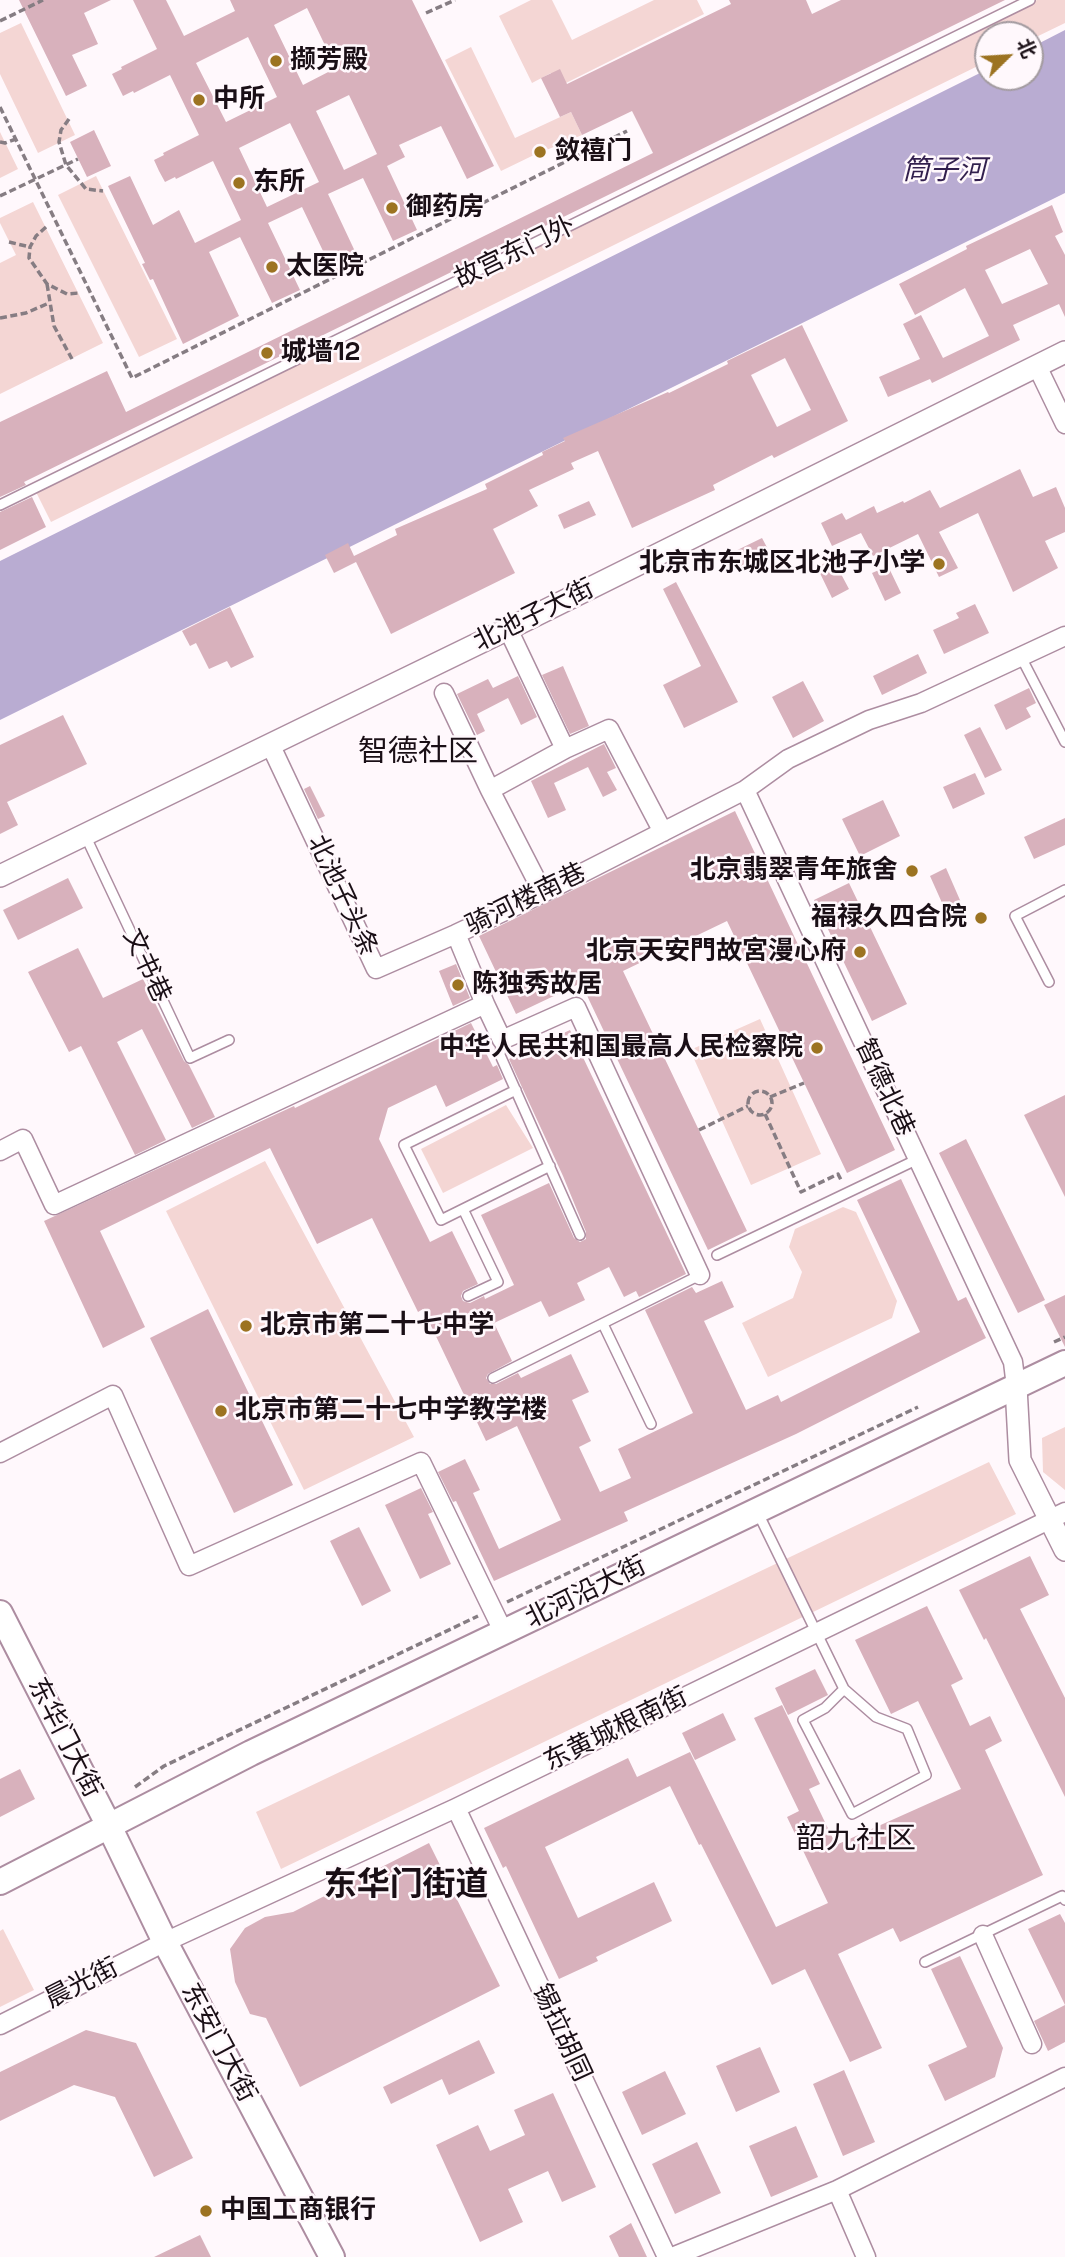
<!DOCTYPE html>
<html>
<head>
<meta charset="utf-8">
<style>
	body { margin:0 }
	#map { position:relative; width:1065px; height:2257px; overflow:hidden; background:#fff8fc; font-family:"Space Grotesk","Noto Sans SC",sans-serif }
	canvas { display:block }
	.north { position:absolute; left:974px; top:21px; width:70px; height:70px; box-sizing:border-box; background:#fff8fc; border:2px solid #a39ba0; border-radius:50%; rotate:66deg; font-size:19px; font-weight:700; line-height:28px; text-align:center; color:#1a0f16 }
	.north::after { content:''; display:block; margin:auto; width:24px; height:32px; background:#9c7321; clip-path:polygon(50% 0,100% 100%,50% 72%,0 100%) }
</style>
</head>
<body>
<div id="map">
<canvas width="1065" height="2257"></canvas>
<div class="north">北</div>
</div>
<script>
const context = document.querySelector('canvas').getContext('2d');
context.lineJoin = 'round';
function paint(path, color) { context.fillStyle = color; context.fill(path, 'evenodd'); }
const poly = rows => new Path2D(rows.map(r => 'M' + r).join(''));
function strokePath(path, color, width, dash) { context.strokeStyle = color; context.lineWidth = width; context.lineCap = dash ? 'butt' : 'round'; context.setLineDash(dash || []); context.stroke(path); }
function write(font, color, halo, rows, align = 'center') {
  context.font = font + ' "Space Grotesk","Noto Sans SC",sans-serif'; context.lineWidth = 5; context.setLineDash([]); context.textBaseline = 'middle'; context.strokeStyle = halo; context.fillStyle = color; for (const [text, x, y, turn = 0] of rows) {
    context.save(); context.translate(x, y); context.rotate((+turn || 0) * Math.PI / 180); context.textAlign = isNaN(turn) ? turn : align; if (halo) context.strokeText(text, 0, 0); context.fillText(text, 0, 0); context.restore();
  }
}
const green = poly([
	[531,0,552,0,572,40,654,0,697,0,704,14,558,87,551,73,532,83,499,16],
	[1037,0,1065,0,1065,23,1030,40,1030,35,988,35,988,61,51,522,36,492],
	[21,23,75,135,38,153,0,74,0,33],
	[471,47,515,138,571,112,582,135,544,151,542,149,534,153,534,155,501,171,445,60],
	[0,132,18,169,0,178],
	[96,176,177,339,139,357,58,195],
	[33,202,103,343,0,394,0,263,16,255,0,223,0,218],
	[760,1019,821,1154,751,1185,690,1050],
	[506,1105,533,1148,443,1193,421,1149],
	[265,1161,414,1437,304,1490,166,1211],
	[843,1207,856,1212,897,1301,892,1318,768,1377,742,1323,793,1298,802,1272,789,1247,795,1229],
	[1065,1427,1065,1490,1043,1472,1042,1438],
	[989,1462,1016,1514,281,1869,256,1812],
	[3,1929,34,1990,0,2007,0,1931]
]);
const water = poly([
	[1065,30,1065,193,0,720,0,561,988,69,988,77,1030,77,1030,48]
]);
const building = poly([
	[19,0,111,0,84,13,98,44,72,55,87,86,66,96],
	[133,0,166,0,184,36,235,11,230,0,412,0,494,166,467,179,441,126,399,145,405,157,387,166,417,230,393,241,363,178,328,194,360,262,334,274,302,207,268,223,300,290,272,303,240,237,209,252,239,316,183,344,153,279,150,280,142,264,145,263,108,186,130,176,153,225,179,210,195,243,241,220,213,161,176,179,175,177,165,182,159,171,154,160,164,155,163,153,199,135,170,75,134,93,133,91,123,96,112,74,122,69,121,67,157,49],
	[307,8,336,68,303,85,274,25],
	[248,37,277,97,226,122,196,63],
	[349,95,377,154,344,170,316,111],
	[290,123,319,182,267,207,239,148],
	[729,0,806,0,812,14,841,0,1005,0,24,482,26,485,0,497,0,422,107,371,126,412,653,153,632,111,582,135,571,112,560,117,541,78,560,69,567,84,731,4],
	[94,130,111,166,87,177,70,142],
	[1052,205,1063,232,1055,236,1065,255,1065,317,1059,304,1013,325,1020,340,932,383,930,379,888,397,879,377,920,359,903,324,921,315,943,358,989,336,965,288,915,315,899,284,967,249,966,246],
	[1030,249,1048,284,1002,304,985,270],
	[802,325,848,421,774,458,772,455,713,485,715,490,632,528,598,451,571,463,574,469,529,490,538,506,493,529,515,573,391,634,356,562,334,573,325,555,348,543,354,556,397,535,395,529,487,489,485,484,543,455,542,452,565,441,563,438,668,392,669,393,728,364,727,361],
	[785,358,811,410,777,427,751,375],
	[1020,469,1033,497,1056,487,1065,508,1065,532,1045,541,1058,568,1013,592,978,513,939,532,958,568,939,577,918,534,873,556,861,533,832,546,821,523,842,513,846,520,874,506,877,513,903,501,904,503,930,490,940,508],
	[32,497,46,527,0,550,0,512],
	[589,501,596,515,564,529,558,515],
	[762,538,770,553,732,571,725,556],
	[833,559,849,589,832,598,817,567],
	[888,566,901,593,885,601,872,573],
	[676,582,738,702,684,728,663,685,701,666,663,589],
	[975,604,989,633,944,654,933,630,959,618,956,613],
	[230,607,254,657,231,668,227,661,209,669,196,643,190,646,182,631],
	[918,654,927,673,882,695,873,676],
	[563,666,589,726,570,734,542,675],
	[518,676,537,717,521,725,508,698,477,714,485,731,477,735,457,694,488,679,493,688],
	[803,681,824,721,793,738,772,697],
	[1029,688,1036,703,1026,708,1031,717,1006,730,994,705],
	[63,715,87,764,7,802,18,825,0,834,0,745],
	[980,727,1002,770,985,778,964,735],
	[604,744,616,768,607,772,617,790,603,797,588,767,554,783,566,810,548,818,531,781],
	[975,773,985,794,953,809,943,787],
	[310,786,325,816,318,819,304,789],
	[883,800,900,836,860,856,842,819],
	[735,811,895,1150,847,1173,727,921,623,971,747,1231,708,1250,581,983,516,1014,479,936],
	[1065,818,1065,845,1034,859,1024,837],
	[946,868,963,907,947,914,930,876],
	[68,878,83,908,18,940,3,910],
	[849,883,907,1004,872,1021,814,900],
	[78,948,103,998,143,979,184,1061,189,1065,215,1117,192,1128,142,1029,117,1042,166,1140,135,1155,81,1046,69,1052,28,972],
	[456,964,470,998,453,1006,439,971],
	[471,1023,493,1067,497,1065,503,1079,446,1107,436,1085,388,1108,379,1139,430,1242,452,1231,478,1284,463,1291,461,1296,463,1301,470,1303,484,1296,485,1299,514,1285,481,1215,549,1183,574,1238,580,1242,586,1239,586,1232,563,1176,509,1059,570,1030,686,1274,639,1297,636,1291,624,1297,609,1267,577,1283,585,1300,549,1317,541,1301,494,1323,512,1361,488,1374,486,1378,490,1384,496,1384,518,1373,521,1378,571,1354,589,1392,572,1400,591,1441,579,1447,600,1492,631,1478,618,1449,693,1413,645,1310,692,1287,696,1293,722,1281,734,1307,704,1321,746,1410,778,1395,781,1402,920,1332,857,1200,901,1179,958,1301,966,1297,986,1338,796,1434,624,1512,628,1521,494,1581,456,1501,453,1502,438,1472,465,1459,480,1490,473,1493,499,1549,561,1520,517,1426,486,1441,423,1309,418,1312,372,1218,317,1244,270,1148,100,1231,145,1327,103,1348,44,1221,294,1106,295,1108],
	[1065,1095,1065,1197,1024,1115],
	[966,1139,1045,1300,1018,1313,939,1153],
	[1065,1295,1065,1347,1044,1305],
	[208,1309,293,1485,234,1513,150,1338],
	[421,1488,433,1512,428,1514,451,1564,420,1579,385,1505],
	[359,1527,391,1591,362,1606,330,1541],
	[1030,1556,1049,1595,1020,1609,1065,1698,1065,1797,986,1638,984,1640,959,1590],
	[927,1606,963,1679,951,1685,970,1726,990,1716,1002,1741,985,1750,1043,1875,900,1942,893,1928,838,1954,882,2048,850,2062,805,1969,772,1985,701,1844,699,1845,670,1786,545,1847,578,1918,654,1882,672,1921,596,1957,598,1961,559,1979,506,1866,503,1868,484,1828,628,1758,637,1777,690,1752,776,1927,828,1903,787,1817,799,1811,754,1718,782,1705,820,1784,809,1789,836,1845,961,1789,918,1701,891,1714,855,1640],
	[815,1669,828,1695,788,1715,775,1688],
	[723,1713,736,1740,695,1760,682,1733],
	[20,1769,35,1799,0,1817,0,1779],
	[429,1843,500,1986,300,2087,266,2018,250,2014,235,1982,230,1949,245,1928,265,1917,293,1912],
	[1060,1914,1065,1923,1065,2005,1028,1929],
	[960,1956,1003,2048,995,2077,945,2101,928,2065,967,2047,931,1969],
	[1065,2005,1065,2042,1048,2051,1034,2021],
	[86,2030,136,2043,193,2158,154,2177,115,2097,74,2085,0,2121,0,2072],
	[479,2040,495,2073,449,2095,442,2079,391,2104,383,2087],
	[760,2047,780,2092,736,2112,716,2066],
	[844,2070,875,2142,843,2156,813,2084],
	[665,2071,686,2114,642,2135,622,2092],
	[553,2093,596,2187,562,2202,548,2171,508,2189,523,2222,480,2242,436,2145,478,2125,490,2151,525,2135,514,2110],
	[796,2126,818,2177,771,2197,749,2146],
	[697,2142,721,2193,675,2214,652,2164],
	[631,2223,647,2257,619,2257,609,2236],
	[200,2235,211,2257,154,2257]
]);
const path = poly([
	[426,13,455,0],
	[0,21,43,0],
	[0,107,132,378,627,131],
	[69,119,61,130,59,142,66,165,86,189,103,191],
	[0,142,5,143,16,139],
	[0,196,78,159],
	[46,227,36,236,30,247,29,258,47,284,67,294,79,293],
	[9,242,30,247],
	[47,284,54,326,72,359],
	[0,318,26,313,49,303],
	'748 1103a12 12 0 1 1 24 0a12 12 0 1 1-24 0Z',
	[770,1097,804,1083],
	[765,1114,801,1192,838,1174,841,1180],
	[699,1130,748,1106],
	[1054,1342,1065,1337],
	[507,1602,918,1407],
	[135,1787,164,1766,478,1616]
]);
const service = poly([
	[0,505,1030,0],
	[1021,657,1065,742],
	[85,835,190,1058,229,1040],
	[1049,982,1015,916,1065,890],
	[502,1040,500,1055,580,1235],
	[516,1090,404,1145,441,1220,550,1166],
	[463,1209,498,1282,468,1296],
	[717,1255,918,1159],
	[603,1324,651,1424],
	[493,1378,700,1275],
	[757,1511,844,1689,825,1708,803,1720,852,1814,926,1775,907,1729,876,1717,844,1689],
	[925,1962,1062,1896,1065,1900]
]);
const minor = poly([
	[1037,366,1065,424],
	[508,629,565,749,609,729,663,832],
	[444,693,490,790],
	[270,744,376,969,456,934],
	[745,790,1013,1362,1016,1387],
	[543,893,490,790,565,749],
	[485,1004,502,1040,576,1007,700,1275],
	[0,1151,23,1139,54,1205,485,1004,456,934,543,893,745,790,788,759,869,720,921,703,1065,636],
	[0,1453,113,1395,189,1566,421,1462,504,1633],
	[456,1808,667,2257],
	[983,1935,1032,2044],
	[0,2025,165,1942,456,1808,1065,1512],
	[837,2190,866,2257],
	[672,2257,837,2190,1065,2077]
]);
const tertiary = poly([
	[0,876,508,629,1065,352],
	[1016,1387,1020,1460,1065,1550]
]);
const secondary = poly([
	[0,1613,109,1826,165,1942,332,2257],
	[0,1882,251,1753,1065,1363]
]);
const markers = [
	[276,61,7,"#9c7321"],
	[199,100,7,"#9c7321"],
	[540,152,7,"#9c7321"],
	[239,183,7,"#9c7321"],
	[392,208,7,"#9c7321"],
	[272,267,7,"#9c7321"],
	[267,353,7,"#9c7321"],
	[939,564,7,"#9c7321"],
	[912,871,7,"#9c7321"],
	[981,918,7,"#9c7321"],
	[860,952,7,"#9c7321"],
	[458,985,7,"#9c7321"],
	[817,1048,7,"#9c7321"],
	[246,1326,7,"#9c7321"],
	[221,1411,7,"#9c7321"],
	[206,2211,7,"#9c7321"]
];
const poiNames = [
	["撷芳殿",290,61],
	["中所",213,100],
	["敛禧门",554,152],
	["东所",253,183],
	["御药房",406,208],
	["太医院",286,267],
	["城墙12",281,353],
	["北京市东城区北池子小学",925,564,"right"],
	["北京翡翠青年旅舍",898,871,"right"],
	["福禄久四合院",967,918,"right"],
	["北京天安門故宮漫心府",846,952,"right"],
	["陈独秀故居",472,985],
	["中华人民共和国最高人民检察院",803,1048,"right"],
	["北京市第二十七中学",260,1326],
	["北京市第二十七中学教学楼",235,1411],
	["中国工商银行",220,2211]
];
const streetNames = [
	["故宫东门外",515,253,-26],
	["北池子大街",534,616,-26],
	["北池子头条",342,896,65],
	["骑河楼南巷",526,900,-26],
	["文书巷",146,966,65],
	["智德北巷",884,1088,65],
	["北河沿大街",586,1593,-26],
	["东黄城根南街",616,1730,-26],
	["东华门大街",64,1738,63],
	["晨光街",82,1984,-27],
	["锡拉胡同",561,2033,65],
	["东安门大街",218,2043,62]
];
const waterNames = [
	["筒子河",944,171]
];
const quarterNames = [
	["智德社区",418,753],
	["韶九社区",856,1840]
];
const districtNames = [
	["东华门街道",406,1886]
];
paint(green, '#f4d6d4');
paint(water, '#b9acd2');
paint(building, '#d8b1bc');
strokePath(service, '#ad8da1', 12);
strokePath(minor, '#ad8da1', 21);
strokePath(tertiary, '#ad8da1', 24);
strokePath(secondary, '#ad8da1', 28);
strokePath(path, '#867d83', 3.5, [7, 3.5]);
strokePath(service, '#fff', 9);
strokePath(minor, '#fff', 18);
strokePath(tertiary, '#fff', 21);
strokePath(secondary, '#fff', 24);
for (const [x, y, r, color] of markers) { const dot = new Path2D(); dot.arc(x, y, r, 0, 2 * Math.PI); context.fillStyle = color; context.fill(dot); strokePath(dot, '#fff8fc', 2.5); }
write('bold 26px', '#1a0f16', '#fff8fc', poiNames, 'left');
write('26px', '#1a0f16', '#fff8fc', streetNames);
write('italic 28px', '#311e4d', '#fff8fc', waterNames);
write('30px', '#1a0f16', '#fff8fc', quarterNames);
write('bold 33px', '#1a0f16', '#fff8fc', districtNames);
</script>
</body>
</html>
